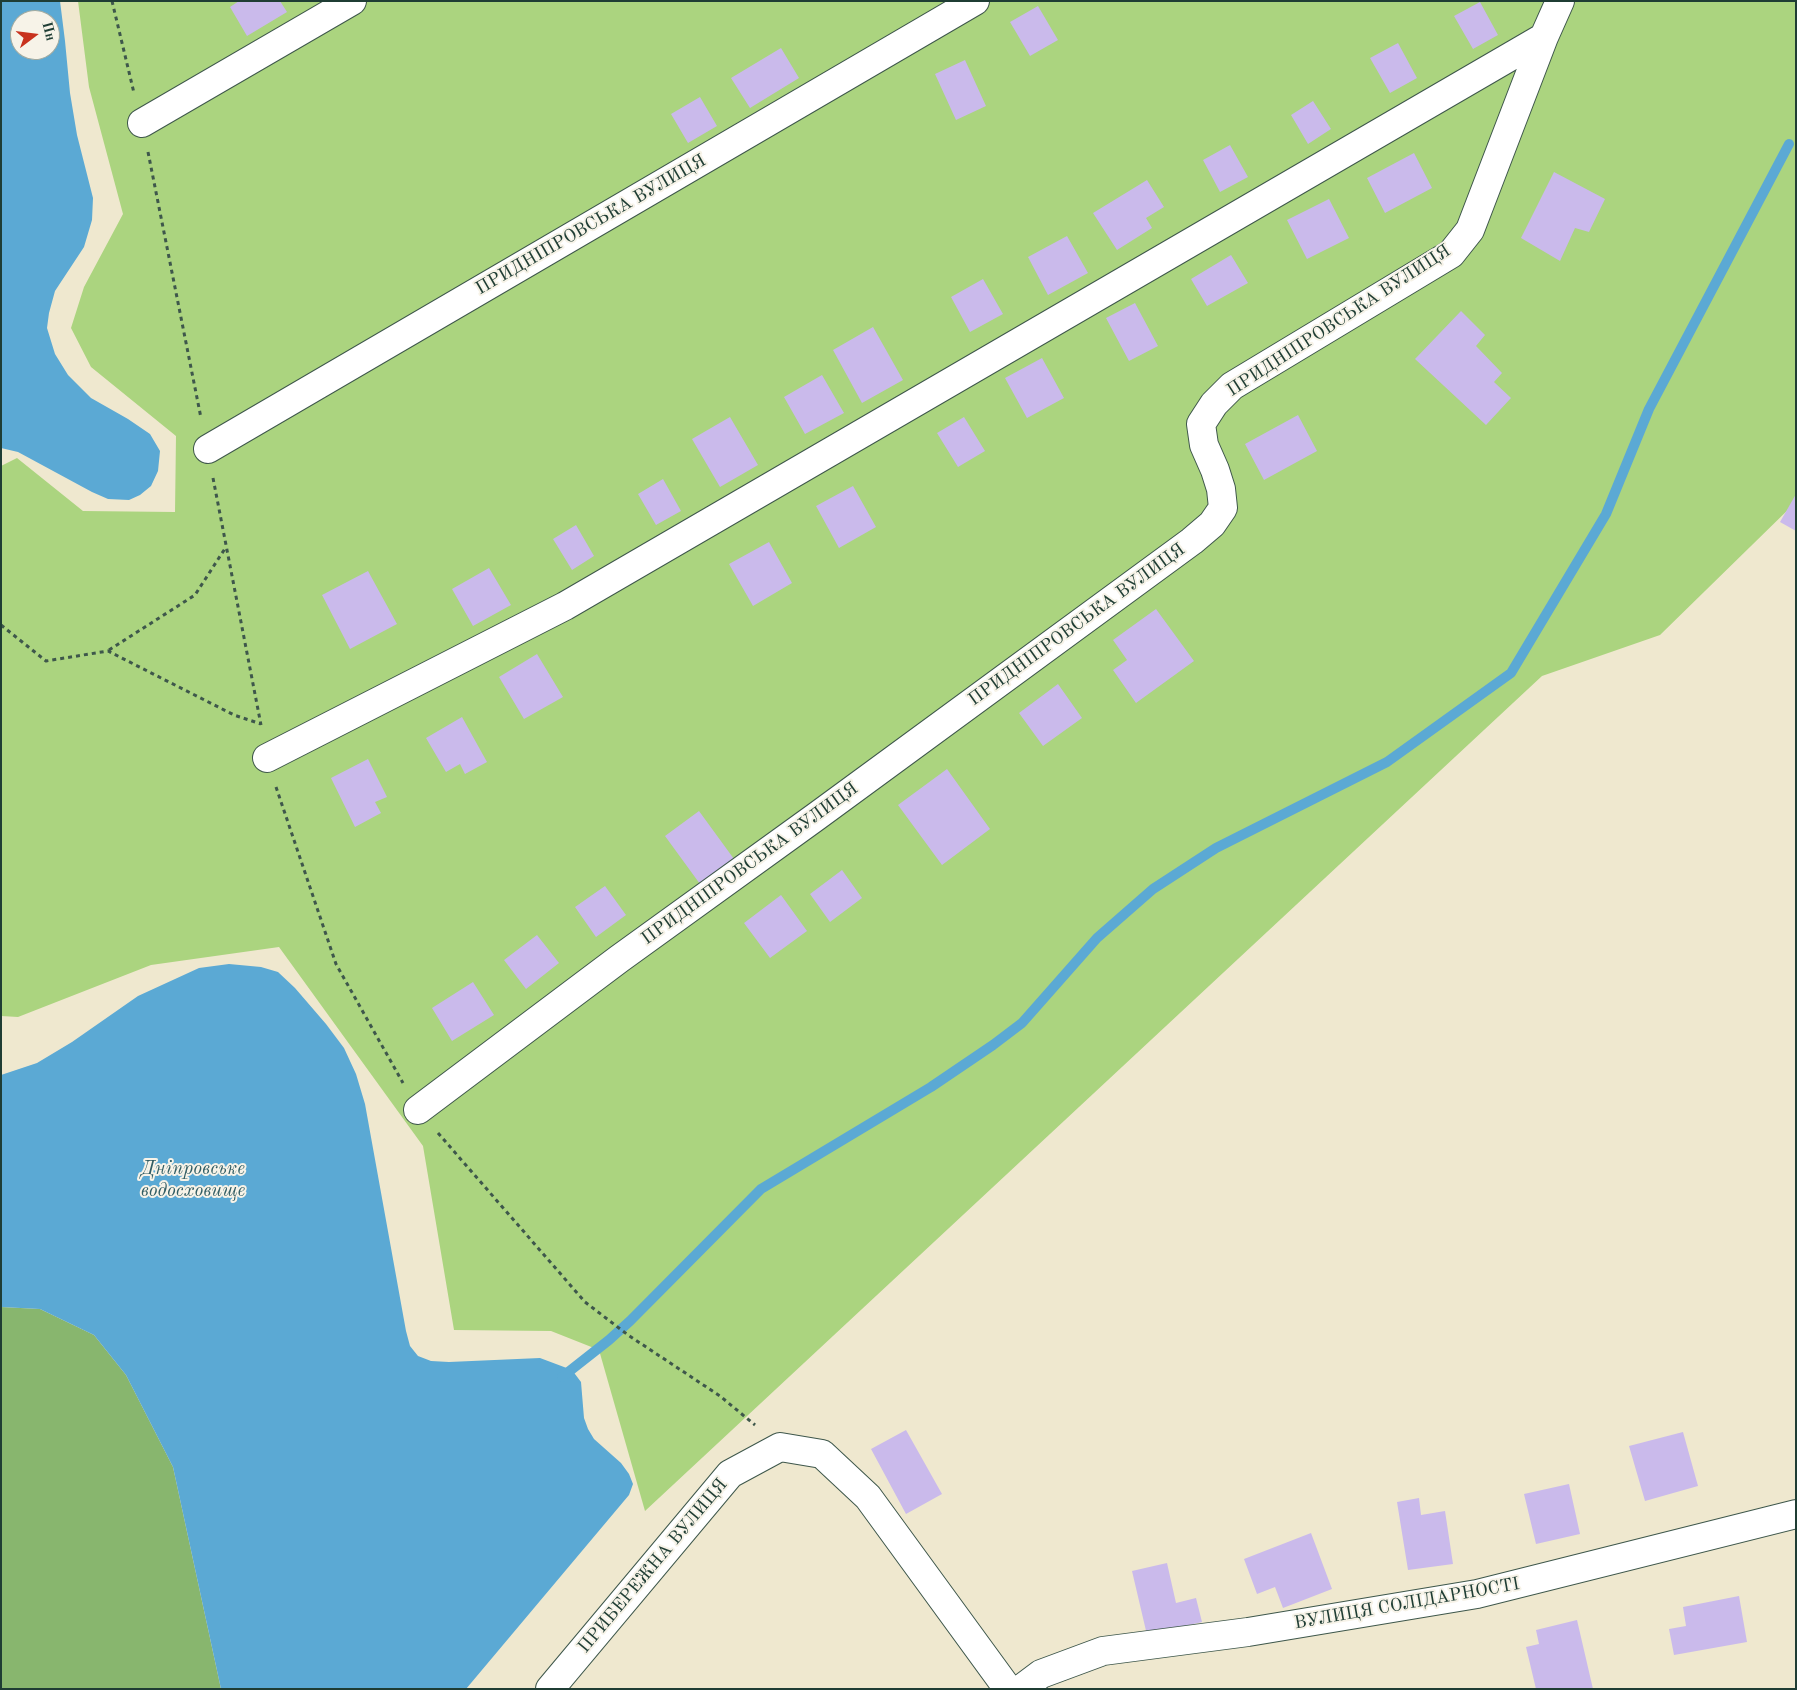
<!DOCTYPE html>
<html>
<head>
<meta charset="utf-8">
<style>
	body { margin:0 }
	#map { position:relative; width:1797px; height:1690px; overflow:hidden; background:#efe8cf; font-family:"Old Standard TT",serif }
	canvas { display:block }
	.frame { position:absolute; inset:0; border:2px solid #1f3d34; pointer-events:none }
	.north { position:absolute; left:10px; top:10px; width:50px; height:50px; box-sizing:border-box; background:#f7f3e8; border:1px solid #a1aaa0; border-radius:50%; rotate:75deg; font-size:14px; font-weight:700; line-height:20px; text-align:center; color:#1f3d34 }
	.north::after { content:''; display:block; margin:auto; width:18px; height:22px; background:#c8321e; clip-path:polygon(50% 0,100% 100%,50% 72%,0 100%) }
</style>
</head>
<body>
<div id="map">
<canvas width="1797" height="1690"></canvas>
<div class="frame"></div>
<div class="north">Пн</div>
</div>
<script>
const context = document.querySelector('canvas').getContext('2d');
context.lineJoin = 'round';
function paint(path, color) { context.fillStyle = color; context.fill(path, 'evenodd'); }
const poly = rows => new Path2D(rows.map(r => 'M' + r).join(''));
function strokePath(path, color, width, dash) { context.strokeStyle = color; context.lineWidth = width; context.lineCap = dash ? 'butt' : 'round'; context.setLineDash(dash || []); context.stroke(path); }
function write(font, color, halo, rows, align = 'center') {
  context.font = font + ' "Old Standard TT",serif'; context.lineWidth = 4; context.setLineDash([]); context.textBaseline = 'middle'; context.strokeStyle = halo; context.fillStyle = color; for (const [text, x, y, turn = 0] of rows) {
    context.save(); context.translate(x, y); context.rotate((+turn || 0) * Math.PI / 180); context.textAlign = isNaN(turn) ? turn : align; if (halo) context.strokeText(text, 0, 0); context.fillText(text, 0, 0); context.restore();
  }
}
const green = poly([
	[78,1,1796,1,1796,502,1660,635,1542,676,645,1511,599,1350,551,1331,454,1330,423,1146,279,947,151,965,18,1017,1,1016,1,466,17,458,83,511,175,512,176,436,91,367,71,328,84,287,123,214,89,87]
]);
const forest = poly([
	[1,1307,40,1309,94,1335,126,1375,173,1467,221,1689,1,1689]
]);
const water = poly([
	[1,1,60,1,65,41,70,93,77,135,93,198,92,220,84,247,55,291,49,313,47,328,55,354,68,375,91,398,128,419,150,434,160,451,158,471,151,486,140,495,129,500,108,499,92,492,18,452,1,448],
	[20,20,50,20,50,50,20,50],
	[229,964,261,967,278,972,295,988,326,1024,344,1048,356,1074,365,1104,406,1331,410,1346,418,1356,431,1361,449,1362,540,1358,572,1370,581,1382,584,1418,588,1429,594,1439,621,1463,629,1474,633,1484,629,1495,466,1689,221,1689,173,1467,126,1375,94,1335,40,1309,1,1307,1,1075,37,1063,72,1042,138,996,199,968]
]);
const stream = poly([
	[562,1377,609,1340,630,1321,761,1189,931,1087,993,1045,1022,1023,1097,938,1153,889,1216,848,1387,762,1511,673,1606,514,1649,409,1789,144]
]);
const building = poly([
	[239,1,280,1,287,12,247,36,230,7],
	[1480,2,1498,35,1473,49,1454,16],
	[1038,6,1058,40,1030,56,1010,22],
	[1398,43,1417,78,1390,93,1370,58],
	[781,48,799,78,750,108,731,78],
	[965,60,986,106,956,120,935,74],
	[700,97,717,126,688,143,671,114],
	[1313,101,1331,129,1308,144,1291,115],
	[1230,145,1248,177,1220,192,1203,160],
	[1414,153,1432,188,1385,213,1367,178],
	[1554,172,1605,199,1589,232,1575,228,1560,261,1521,238],
	[1147,180,1164,207,1146,218,1152,228,1117,250,1093,213],
	[1329,199,1349,238,1307,259,1287,220],
	[1067,236,1088,273,1048,295,1028,257],
	[1231,255,1248,283,1207,306,1191,279],
	[983,279,1003,314,970,332,951,297],
	[1135,303,1158,346,1129,361,1106,318],
	[1461,311,1485,335,1476,346,1502,373,1494,382,1511,398,1486,425,1415,359],
	[873,327,903,380,862,403,833,350],
	[1042,358,1064,398,1027,418,1005,378],
	[822,375,844,413,805,434,784,397],
	[1298,415,1317,451,1264,480,1245,444],
	[730,417,758,465,720,487,692,439],
	[964,417,985,451,958,467,937,433],
	[663,479,681,511,656,525,638,494],
	[853,486,876,527,839,548,816,506],
	[1796,494,1796,531,1780,522],
	[576,525,594,556,572,570,553,539],
	[769,542,792,583,753,606,729,564],
	[489,568,511,605,473,626,452,589],
	[368,571,397,624,350,649,322,595],
	[1156,609,1194,661,1136,703,1113,670,1127,660,1113,640],
	[537,654,563,697,524,719,499,677],
	[1058,684,1082,718,1043,746,1019,713],
	[462,717,487,762,465,774,460,764,446,772,426,738],
	[368,759,387,797,375,802,381,813,355,827,331,778],
	[947,769,990,829,942,865,898,805],
	[699,811,734,859,700,884,665,836],
	[842,870,862,898,830,922,810,894],
	[605,886,626,915,596,937,575,907],
	[781,895,807,931,770,958,744,923],
	[537,935,559,963,526,989,504,960],
	[473,982,494,1015,452,1041,432,1008],
	[906,1430,942,1494,906,1514,871,1449],
	[1683,1432,1698,1486,1645,1501,1629,1446],
	[1569,1484,1580,1534,1536,1544,1524,1494],
	[1419,1498,1421,1515,1445,1511,1453,1564,1408,1570,1397,1502],
	[1311,1533,1332,1589,1283,1608,1275,1587,1257,1594,1244,1559],
	[1167,1563,1176,1603,1196,1598,1202,1622,1147,1635,1132,1571],
	[1739,1596,1747,1642,1674,1655,1669,1629,1686,1626,1683,1607],
	[1577,1620,1593,1689,1536,1689,1526,1647,1539,1644,1536,1630]
]);
const path = poly([
	[112,1,134,93],
	[148,152,201,418],
	[213,478,261,725],
	[1,625,46,661,108,651,234,715,261,724],
	[109,650,195,595,226,547],
	[276,787,336,964,403,1083],
	[438,1133,585,1302,628,1335,720,1396,755,1425]
]);
const minor = poly([
	[142,123,352,1],
	[208,449,975,1],
	[267,758,565,606,1544,37],
	[418,1110,619,959,817,816,1192,541,1212,524,1223,508,1221,489,1215,470,1204,445,1201,424,1214,404,1232,386,1451,254,1470,230,1544,37,1560,1],
	[550,1689,730,1474,780,1447,822,1454,868,1497,1008,1689],
	[1021,1689,1041,1674,1103,1651,1248,1632,1477,1594,1796,1514]
]);
const streetNames = [
	["ПРИДНІПРОВСЬКА ВУЛИЦЯ",591,225,-30],
	["ПРИДНІПРОВСЬКА ВУЛИЦЯ",1339,321,-33],
	["ПРИДНІПРОВСЬКА ВУЛИЦЯ",1077,625,-36],
	["ПРИДНІПРОВСЬКА ВУЛИЦЯ",750,864,-36],
	["ПРИБЕРЕЖНА ВУЛИЦЯ",653,1566,-50],
	["ВУЛИЦЯ СОЛІДАРНОСТІ",1407,1604,-10]
];
const waterNames = [
	["Дніпровське",193,1169],
	["водосховище",193,1191]
];
paint(green, '#abd47f');
paint(forest, '#88b66e');
paint(water, '#5ba9d4');
strokePath(stream, '#5ba9d4', 10);
paint(building, '#cabaeb');
strokePath(minor, '#3e574b', 30);
strokePath(path, '#3e574b', 3, [4, 4]);
strokePath(minor, '#fff', 28);
write('18px', '#1f3d34', '#f7f3e8', streetNames);
write('italic 19px', '#315d64', '#f7f3e8', waterNames);
</script>
</body>
</html>
